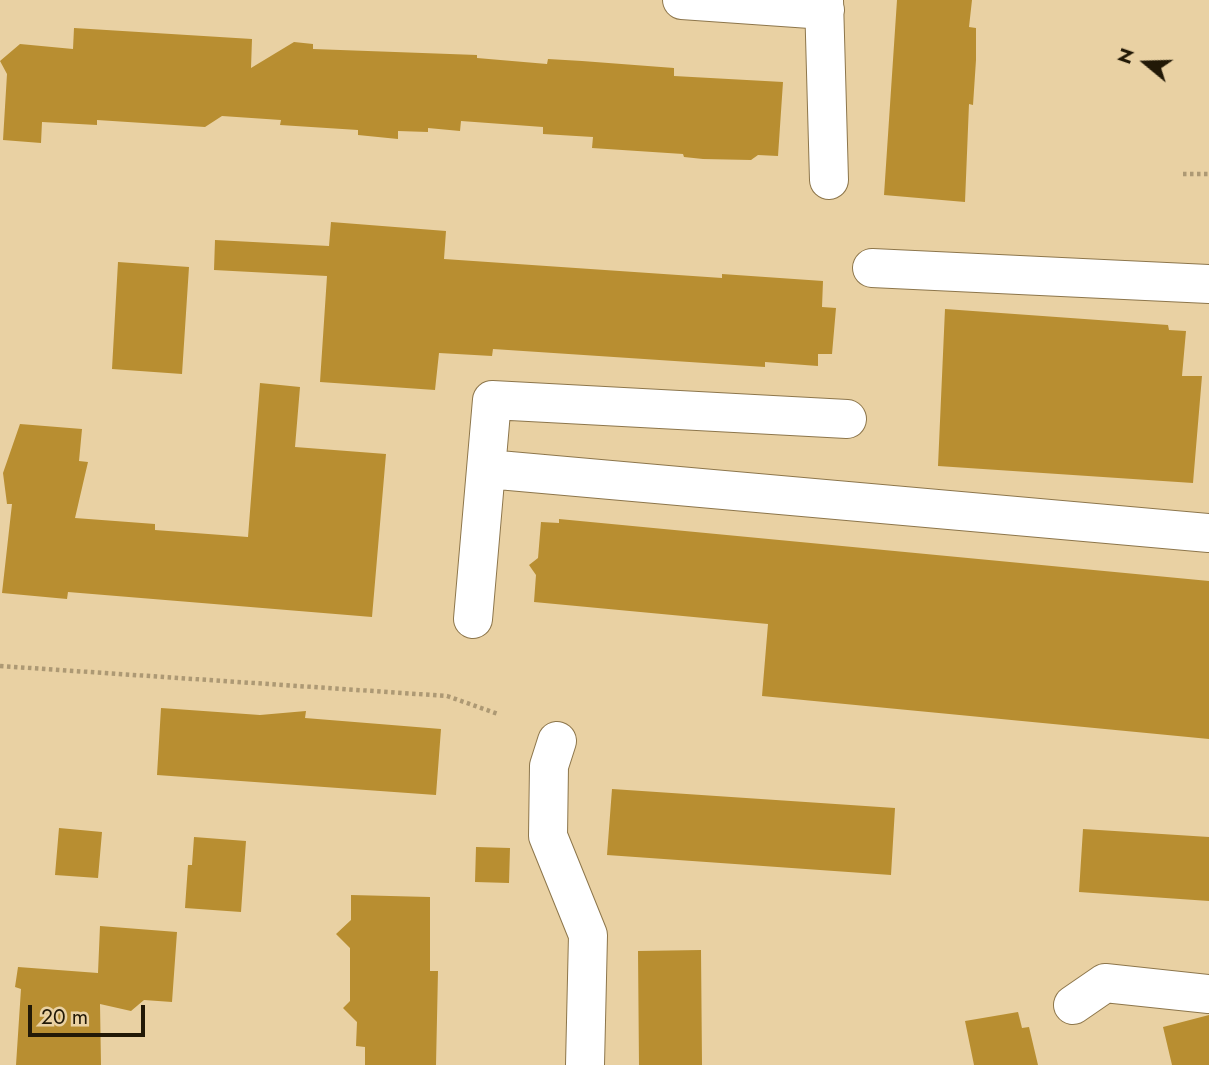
<!DOCTYPE html>
<html>
<head>
<meta charset="utf-8">
<style>
	body { margin:0 }
	#map { position:relative; width:1209px; height:1065px; overflow:hidden; background:#e9d1a3; font-family:Jost,sans-serif }
	canvas { display:block }
	.north { position:absolute; left:1111px; top:28px; width:70px; height:70px; -webkit-text-stroke:5px #e9d1a3; paint-order:stroke; rotate:289deg; font-size:19px; font-weight:700; line-height:28px; text-align:center; color:#221907 }
	.north::after { content:''; display:block; margin:auto; width:24px; height:32px; background:#221907; clip-path:polygon(50% 0,100% 100%,50% 72%,0 100%) }
	.scale { position:absolute; left:28px; top:1005px; width:117px; height:32px; box-sizing:border-box; border:4px solid #221907; border-top:0; padding-left:9px; font-size:21px; line-height:24px; white-space:nowrap; color:#221907; -webkit-text-stroke:5px #e9d1a3; paint-order:stroke }
</style>
</head>
<body>
<div id="map">
<canvas width="1209" height="1065"></canvas>
<div class="north">N</div>
<div class="scale">20 m</div>
</div>
<script>
const context = document.querySelector('canvas').getContext('2d');
context.lineJoin = 'round';
function paint(path, color) { context.fillStyle = color; context.fill(path, 'evenodd'); }
const poly = rows => new Path2D(rows.map(r => 'M' + r).join(''));
function strokePath(path, color, width, dash) { context.strokeStyle = color; context.lineWidth = width; context.lineCap = dash ? 'butt' : 'round'; context.setLineDash(dash || []); context.stroke(path); }
const building = poly([
	[897,0,972,0,969,27,976,28,976,60,973,105,969,104,965,202,884,195],
	[74,28,252,39,251,68,294,42,313,44,313,49,477,55,477,58,547,64,548,59,582,61,674,68,674,76,783,82,778,156,758,155,751,160,703,159,684,157,683,154,592,148,593,137,543,134,543,127,461,121,460,131,428,128,428,132,398,131,398,139,358,135,358,130,280,125,281,120,222,116,205,127,97,120,97,125,42,122,41,143,3,140,7,74,0,61,20,44,73,49],
	[331,222,446,231,444,259,722,278,722,274,823,281,822,307,836,308,832,354,818,354,818,366,765,362,765,367,493,349,492,356,439,353,435,390,320,382,327,276,214,270,215,240,329,246],
	[118,262,189,267,182,374,112,369],
	[945,309,1168,325,1169,330,1186,331,1182,376,1202,376,1193,483,938,466],
	[260,383,300,387,295,447,386,454,372,617,68,592,67,599,2,593,12,504,7,504,3,473,20,424,82,429,79,461,88,462,75,518,155,524,155,530,248,537],
	[559,519,1209,581,1209,739,762,696,768,624,534,602,536,575,529,565,538,558,541,522,559,523],
	[161,708,260,715,306,711,305,718,441,729,436,795,157,775],
	[612,789,895,808,891,875,607,855],
	[59,828,102,832,98,878,55,875],
	[1083,829,1209,837,1209,901,1079,892],
	[194,837,246,841,241,912,185,908,188,865,192,865],
	[476,847,510,848,509,883,475,882],
	[351,895,430,897,430,971,438,971,436,1065,365,1065,365,1047,356,1046,357,1022,343,1008,350,1001,350,948,336,934,351,920],
	[100,926,177,932,172,1002,144,1000,131,1011,100,1004,101,1065,16,1065,21,989,15,987,18,967,98,973],
	[701,950,702,1065,639,1065,638,951],
	[1018,1012,1022,1028,1029,1027,1038,1065,974,1065,965,1021],
	[1209,1015,1209,1065,1172,1065,1163,1027]
]);
const path = poly([
	[1183,174,1209,174],
	[0,666,447,696,498,714]
]);
const minor = poly([
	[682,0,825,10],
	[824,0,829,180],
	[872,268,1209,284],
	[487,469,1209,533],
	[473,619,492,400,847,419],
	[557,741,549,766,548,836,588,935,585,1065],
	[1073,1005,1105,983,1209,994]
]);
paint(building, '#b88e31');
strokePath(minor, '#8d764b', 40);
strokePath(path, '#ad9974', 4.5, [3.5, 3.5]);
strokePath(minor, '#fff', 38);
</script>
</body>
</html>
